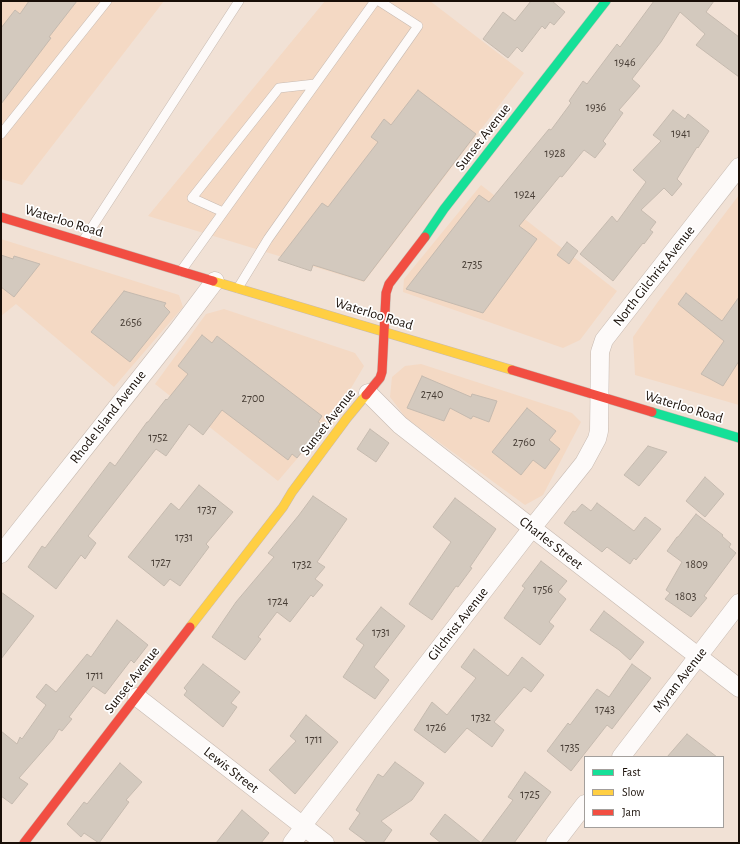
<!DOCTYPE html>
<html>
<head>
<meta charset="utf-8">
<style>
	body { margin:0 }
	#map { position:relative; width:740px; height:844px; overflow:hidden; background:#f1e1d5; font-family:"Alegreya Sans",sans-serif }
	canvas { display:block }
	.frame { position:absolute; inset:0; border:2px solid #180e07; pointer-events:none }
	.legend { position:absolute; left:584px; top:756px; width:140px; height:72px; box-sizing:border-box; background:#fff; border:1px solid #a39f9c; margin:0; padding:5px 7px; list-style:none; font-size:12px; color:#180e07 }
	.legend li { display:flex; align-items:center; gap:8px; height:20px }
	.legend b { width:20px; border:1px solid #a39f9c }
</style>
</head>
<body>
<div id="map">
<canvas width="740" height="844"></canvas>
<div class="frame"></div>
<ul class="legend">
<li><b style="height:5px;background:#16e098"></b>Fast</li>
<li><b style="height:5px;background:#ffcf43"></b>Slow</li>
<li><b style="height:5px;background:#f24e42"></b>Jam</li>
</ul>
</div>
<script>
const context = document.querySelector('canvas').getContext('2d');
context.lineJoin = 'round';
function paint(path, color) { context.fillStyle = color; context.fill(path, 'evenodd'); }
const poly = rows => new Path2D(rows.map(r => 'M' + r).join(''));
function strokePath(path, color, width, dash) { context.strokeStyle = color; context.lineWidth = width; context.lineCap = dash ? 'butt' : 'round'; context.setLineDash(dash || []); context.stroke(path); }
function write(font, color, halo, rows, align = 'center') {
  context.font = font + ' "Alegreya Sans",sans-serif'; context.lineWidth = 3.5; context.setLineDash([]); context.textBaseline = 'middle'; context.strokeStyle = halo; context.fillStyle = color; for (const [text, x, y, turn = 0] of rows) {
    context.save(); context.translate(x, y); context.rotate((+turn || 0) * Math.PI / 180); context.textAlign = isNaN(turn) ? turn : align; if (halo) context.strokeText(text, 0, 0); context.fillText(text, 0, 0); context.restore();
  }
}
const built = poly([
	[1,1,164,1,22,185,1,179],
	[325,1,430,1,524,73,364,282,148,216],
	[481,185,617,291,580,340,563,348,403,292,404,279],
	[739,195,739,405,635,375,633,337,657,303],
	[1,239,179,295,183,307,114,387,16,304,1,316],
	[224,309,355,353,364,366,337,412,278,481,155,384,206,314],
	[421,364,572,413,581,422,543,495,525,505,406,418,390,397,392,377,405,366]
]);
const building = poly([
	[29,1,77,1,49,37,51,38,1,104,1,28,15,10,20,14,29,1],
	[531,1,552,1,565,12,554,25,550,22,545,29,542,26,522,52,517,47,508,58,483,39,503,12,515,21,531,1],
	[654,1,714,1,706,12,739,37,739,77,696,45,705,34,680,12,661,42,632,79,640,86,619,110,623,113,603,141,606,144,595,158,584,150,562,177,560,176,519,226,537,239,483,313,406,289,479,195,489,202,549,129,551,130,571,103,569,101,583,81,587,84,617,44,620,47,654,1],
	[418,90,476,134,364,281,313,265,311,271,278,260,322,203,328,207,378,142,371,137,384,119,391,125,418,90],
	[673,110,685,119,688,114,709,131,698,148,697,147,677,179,682,184,672,196,664,188,641,210,656,222,650,230,653,232,644,244,643,243,613,281,580,254,612,216,617,222,646,182,633,170,661,141,653,135,673,110],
	[567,242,578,251,569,264,557,255,567,242],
	[1,255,13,259,14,256,40,264,14,297,1,287,1,255],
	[124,291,166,303,164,306,170,312,130,362,91,332,124,291],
	[686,293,722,321,739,297,739,361,723,386,701,374,724,341,678,304,686,293],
	[202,335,212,343,217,336,322,416,318,422,323,425,297,458,292,454,288,460,222,410,203,435,189,424,166,456,156,449,88,536,96,543,85,559,81,555,56,589,28,567,42,546,45,548,110,462,115,466,147,422,148,422,166,399,167,400,188,374,178,366,202,335],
	[422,376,471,397,472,394,497,401,489,422,473,416,471,419,450,408,444,421,407,408,422,376],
	[527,408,556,431,549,440,560,449,545,469,533,460,521,475,492,452,527,408],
	[370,429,389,443,376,462,357,449,370,429],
	[648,446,667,452,639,486,624,475,648,446],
	[705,477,724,494,705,517,686,501,705,477],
	[199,485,233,512,206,544,209,547,180,586,170,579,164,586,128,557,171,503,179,510,199,485],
	[313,496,347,519,317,562,325,567,315,579,323,585,313,597,311,595,290,622,277,612,258,637,261,639,245,660,212,637,236,602,274,557,268,553,299,515,313,496],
	[455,498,496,529,470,567,472,568,458,587,456,586,432,620,409,604,451,542,433,527,455,498],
	[597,503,634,531,645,517,661,529,636,560,634,558,630,564,607,547,602,552,564,523,573,511,575,512,582,504,591,511,597,503],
	[696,514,723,535,722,536,731,544,729,547,736,553,704,596,707,598,691,617,665,599,670,593,666,590,682,562,667,551,677,537,678,537,696,514],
	[541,561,567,581,558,592,566,599,549,622,554,626,540,645,504,618,525,588,522,586,541,561],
	[1,592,34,616,1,659,1,592],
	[381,607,405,626,374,667,389,680,375,699,343,677,364,645,356,639,381,607],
	[604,611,644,642,630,660,619,650,590,630,604,611],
	[117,620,148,645,134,663,131,660,105,694,93,686,69,717,72,719,62,731,59,729,53,739,19,778,28,784,12,804,1,796,1,731,17,744,20,737,22,739,46,705,36,697,46,684,56,692,87,654,91,657,117,620],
	[474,649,508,676,522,657,544,675,531,692,524,687,494,722,504,730,492,747,467,728,445,753,414,730,432,702,447,715,476,678,461,667,474,649],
	[203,664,240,692,231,703,237,707,223,727,184,695,187,691,184,688,203,664],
	[632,664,651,678,612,729,607,725,571,771,547,751,568,723,570,725,597,689,609,697,632,664],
	[306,715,338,742,295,794,269,770,296,741,290,736,306,715],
	[687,734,717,757,667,757,687,734],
	[395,762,424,783,412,800,381,821,392,830,383,843,368,843,349,829,360,813,356,810,378,774,383,777,395,762],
	[120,763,142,782,126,800,129,802,99,843,84,833,81,837,67,824,84,802,87,804,120,763],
	[525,772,551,792,514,843,441,843,430,834,445,814,481,843,513,800,508,797,525,772],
	[242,810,269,833,261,843,216,843,242,810]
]);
const lane = poly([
	[1,134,107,1],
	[223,212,192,198,279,88,315,84],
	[83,241,239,1],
	[181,271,375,1],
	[238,288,268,239,418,26,379,1]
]);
const street = poly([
	[368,393,400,425,532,528,739,688],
	[1,554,178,330,215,281],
	[137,697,325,843],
	[621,757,739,603],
	[292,843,304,827,306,821,532,528,584,463,597,439,599,431,600,352,604,340,739,167],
	[555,843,585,804]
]);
const fast = poly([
	[425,237,444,209,606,1],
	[652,412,739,438]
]);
const slow = poly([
	[213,281,512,370],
	[190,627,283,507,292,492,347,418,366,395]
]);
const jam = poly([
	[1,217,213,281],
	[512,370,652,412],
	[366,395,380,378,382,372,386,293,389,284,425,237],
	[24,843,190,627]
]);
const numberNames = [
	["1946",625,62],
	["1936",596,107],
	["1941",681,133],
	["1928",555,153],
	["1924",525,194],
	["2735",472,264],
	["2656",131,322],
	["2740",432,394],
	["2700",253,398],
	["1752",158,437],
	["2760",524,442],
	["1737",207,509],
	["1731",184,537],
	["1727",161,562],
	["1732",302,564],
	["1809",697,564],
	["1756",543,589],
	["1803",686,596],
	["1724",278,601],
	["1731",381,632],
	["1711",95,675],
	["1743",605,709],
	["1732",481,717],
	["1726",436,727],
	["1711",314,739],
	["1735",570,747],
	["1725",530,794]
];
const streetNames = [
	["Sunset Avenue",483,137,-52],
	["Waterloo Road",64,221,17],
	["North Gilchrist Avenue",654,276,-52],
	["Waterloo Road",374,314,17],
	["Waterloo Road",684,407,17],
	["Rhode Island Avenue",108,417,-52],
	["Sunset Avenue",328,422,-52],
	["Charles Street",551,543,38],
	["Gilchrist Avenue",458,624,-52],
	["Sunset Avenue",132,680,-52],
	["Myran Avenue",680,680,-52],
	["Lewis Street",231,770,38]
];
paint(built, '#f4d9c4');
paint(building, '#d3c9be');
strokePath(building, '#c5baaf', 1);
strokePath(lane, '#c7bab1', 10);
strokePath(street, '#c7bab1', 19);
strokePath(fast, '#c7bab1', 10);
strokePath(slow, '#c7bab1', 10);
strokePath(jam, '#c7bab1', 10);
strokePath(lane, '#fdfaf9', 9);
strokePath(street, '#fdfaf9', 18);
strokePath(fast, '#16e098', 9);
strokePath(slow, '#ffcf43', 9);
strokePath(jam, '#f24e42', 9);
write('12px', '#473d35', null, numberNames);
write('14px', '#180e07', '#fff', streetNames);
</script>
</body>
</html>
